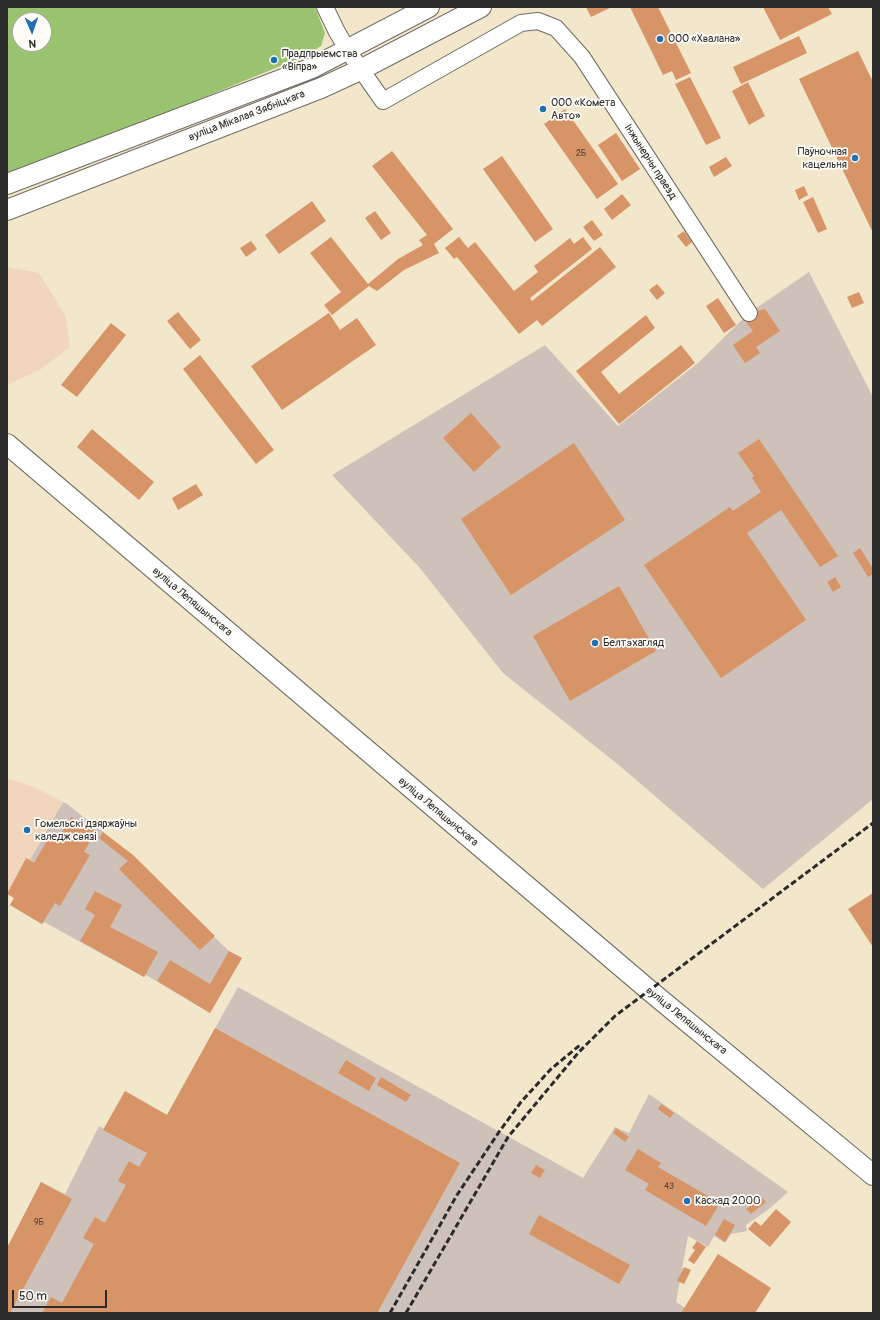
<!DOCTYPE html>
<html>
<head>
<meta charset="utf-8">
<style>
	body { margin:0 }
	#map { position:relative; width:880px; height:1320px; overflow:hidden; background:#f2e6cb; font-family:Pangolin,sans-serif }
	canvas { display:block }
	.frame { position:absolute; inset:0; border:8px solid #2b2b2b; pointer-events:none }
	.north { position:absolute; left:12px; top:12px; width:40px; height:40px; box-sizing:border-box; background:#fdfcf7; border:1px solid #a9a8a5; border-radius:50%; rotate:178deg; font-size:11px; font-weight:700; line-height:16px; text-align:center; color:#2b2b2b }
	.north::after { content:''; display:block; margin:auto; width:14px; height:18px; background:#1f6fb2; clip-path:polygon(50% 0,100% 100%,50% 72%,0 100%) }
	.scale { position:absolute; left:12px; top:1290px; width:95px; height:18px; box-sizing:border-box; border:2px solid #2b2b2b; border-top:0; padding-left:5px; font-size:12px; line-height:14px; white-space:nowrap; color:#2b2b2b; -webkit-text-stroke:3px #fdfcf7; paint-order:stroke }
</style>
</head>
<body>
<div id="map">
<canvas width="880" height="1320"></canvas>
<div class="frame"></div>
<div class="north">N</div>
<div class="scale">50 m</div>
</div>
<script>
const context = document.querySelector('canvas').getContext('2d');
context.lineJoin = 'round';
function paint(path, color) { context.fillStyle = color; context.fill(path, 'evenodd'); }
const poly = rows => new Path2D(rows.map(r => 'M' + r).join(''));
function strokePath(path, color, width, dash) { context.strokeStyle = color; context.lineWidth = width; context.lineCap = dash ? 'butt' : 'round'; context.setLineDash(dash || []); context.stroke(path); }
function write(font, color, halo, rows, align = 'center') {
  context.font = font + ' Pangolin,sans-serif'; context.lineWidth = 3.5; context.setLineDash([]); context.textBaseline = 'middle'; context.strokeStyle = halo; context.fillStyle = color; for (const [text, x, y, turn = 0] of rows) {
    context.save(); context.translate(x, y); context.rotate((+turn || 0) * Math.PI / 180); context.textAlign = isNaN(turn) ? turn : align; if (halo) context.strokeText(text, 0, 0); context.fillText(text, 0, 0); context.restore();
  }
}
const built = poly([
	[7,267,39,273,66,317,70,347,41,369,7,385],
	[7,778,34,787,63,802,30,860,26,858,7,895]
]);
const industrial = poly([
	[809,272,873,397,873,799,763,889,620,766,503,673,419,567,332,475,545,345,618,426,698,363,749,313],
	[63,802,67,804,103,832,229,951,242,958,210,1013,146,975,144,977,44,922,42,924,10,905,14,898,26,858,30,860],
	[238,987,583,1178,615,1127,629,1133,649,1094,788,1192,769,1209,746,1225,747,1231,731,1234,725,1243,714,1236,708,1247,688,1236,676,1302,693,1313,7,1313,7,1248,41,1182,65,1194,99,1126,104,1129,125,1091,167,1115]
]);
const green = poly([
	[7,7,315,7,325,33,321,46,305,56,141,123,7,173],
	[20,20,44,20,44,44,20,44]
]);
const building = poly([
	[586,7,612,7,591,17],
	[630,7,658,7,691,73,676,80,672,71,663,75],
	[763,7,828,7,832,14,780,40],
	[799,36,807,53,741,84,733,67],
	[858,51,873,82,873,233,799,79],
	[690,77,721,138,706,145,675,84],
	[748,82,765,116,749,125,732,91],
	[565,109,618,184,597,199,544,124],
	[616,133,640,169,622,181,598,145],
	[392,151,453,229,434,244,439,253,404,270,377,291,369,286,332,315,324,305,341,292,310,253,331,237,368,284,398,259,423,245,419,240,427,235,372,166],
	[502,156,553,229,535,242,483,169],
	[726,157,732,166,714,177,709,167],
	[804,186,808,195,799,200,795,190],
	[622,194,631,205,612,220,604,209],
	[813,197,827,229,818,233,803,202],
	[312,201,326,221,279,254,265,235],
	[375,211,391,233,381,240,365,218],
	[592,220,603,235,594,241,583,227],
	[684,231,692,242,686,247,677,236],
	[459,237,468,248,475,242,514,291,538,272,534,266,570,238,574,244,583,237,592,249,530,298,532,301,600,247,616,267,542,326,537,320,519,334,457,257,454,259,445,248],
	[251,241,257,249,246,257,240,248],
	[657,284,665,293,657,300,649,290],
	[859,292,864,303,852,308,847,297],
	[718,298,736,325,724,333,706,306],
	[765,309,780,331,756,347,760,353,745,363,733,345,753,331,746,322,749,313],
	[178,312,201,340,190,349,167,321],
	[329,313,340,330,357,318,376,345,282,410,251,366],
	[646,315,655,328,601,372,619,394,681,345,695,363,619,424,576,371],
	[111,323,126,335,77,397,61,385],
	[200,355,274,450,256,464,183,369],
	[471,413,501,447,474,472,443,438],
	[92,429,154,482,139,500,77,447],
	[759,439,838,556,820,567,781,510,747,533,806,620,721,678,644,565,730,507,733,511,761,492,752,478,754,476,738,453],
	[574,443,625,520,511,595,461,519],
	[196,484,203,495,178,510,172,498],
	[860,548,873,569,873,574,868,577,853,553],
	[835,577,841,587,833,592,827,582],
	[619,586,656,651,570,701,533,636],
	[71,817,96,831,84,852,90,855,60,906,55,903,42,924,10,905,14,898,7,894,26,858,34,863,49,837,57,841],
	[103,832,133,855,215,936,200,950,119,869,128,861,99,838],
	[95,891,122,905,110,927,158,952,144,977,80,941,95,915,85,909],
	[873,893,873,947,848,909],
	[229,951,242,958,210,1013,157,981,170,960,210,984],
	[215,1028,460,1163,377,1313,42,1313,51,1297,62,1303,94,1244,83,1238,95,1217,105,1223,126,1185,118,1181,129,1161,139,1167,147,1153,103,1130,125,1091,167,1115],
	[346,1060,376,1078,369,1091,338,1073],
	[381,1077,411,1095,406,1102,377,1085],
	[661,1104,674,1113,670,1118,658,1109],
	[616,1128,629,1137,625,1142,613,1133],
	[638,1149,661,1163,658,1167,720,1203,706,1226,645,1190,649,1184,625,1170],
	[536,1165,545,1170,540,1178,531,1173],
	[41,1182,72,1199,10,1313,7,1313,7,1248],
	[761,1197,766,1202,751,1214,746,1209],
	[776,1209,791,1222,770,1247,748,1229,755,1221,761,1226],
	[539,1215,630,1265,619,1284,529,1234],
	[724,1219,735,1225,725,1242,715,1235],
	[697,1241,706,1247,694,1264,688,1260,695,1250,692,1248],
	[718,1254,771,1288,755,1313,681,1313],
	[684,1267,691,1270,684,1284,677,1281]
]);
const minor = poly([
	[325,7,336,30,348,51,383,101,521,23,538,21,556,28,582,57,749,313]
]);
const major = poly([
	[7,184,312,68,429,7],
	[7,210,321,88,360,70,481,7],
	[7,444,650,991,873,1175]
]);
const rail = poly([
	[390,1313,457,1195,499,1132,521,1102,551,1069,580,1045],
	[406,1313,508,1137,578,1053,615,1016,873,823]
]);
const markers = [
	[660,39,4,"#1f6fb2"],
	[274,60,4,"#1f6fb2"],
	[543,109,4,"#1f6fb2"],
	[855,158,4,"#1f6fb2"],
	[595,643,4,"#1f6fb2"],
	[27,830,4,"#1f6fb2"],
	[687,1201,4,"#1f6fb2"]
];
const numberNames = [
	["2Б",581,154],
	["43",669,1187],
	["9Б",39,1223]
];
const poiNames = [
	["ООО «Хвалана»",668,39],
	["Прадпрыемства",282,54],
	["«Віпра»",282,67],
	["ООО «Комета",551,103],
	["Авто»",551,116],
	["Паўночная",847,152,"right"],
	["кацельня",847,165,"right"],
	["Белтэхагляд",603,643],
	["Гомельскі дзяржаўны",35,824],
	["каледж связі",35,837],
	["Каскад 2000",695,1201]
];
const streetNames = [
	["вуліца Мікалая Зябніцкага",247,116,-21],
	["Інжынерны праезд",650,162,57],
	["вуліца Лепяшынскага",192,602,40],
	["вуліца Лепяшынскага",438,812,40],
	["вуліца Лепяшынскага",686,1021,39]
];
paint(built, '#f1d5bd');
paint(industrial, '#cec1ba');
paint(green, '#9ac36f');
paint(building, '#d79467');
strokePath(minor, '#716c63', 18);
strokePath(major, '#716c63', 22);
strokePath(minor, '#fff', 16);
strokePath(major, '#fff', 20);
strokePath(rail, '#2b2b2b', 3, [6, 3]);
for (const [x, y, r, color] of markers) { const dot = new Path2D(); dot.arc(x, y, r, 0, 2 * Math.PI); context.fillStyle = color; context.fill(dot); strokePath(dot, '#fdfcf7', 1.5); }
write('9px', '#56453a', null, numberNames);
write('11px', '#2b2b2b', '#fdfcf7', poiNames, 'left');
write('11px', '#2b2b2b', '#fdfcf7', streetNames);
</script>
</body>
</html>
